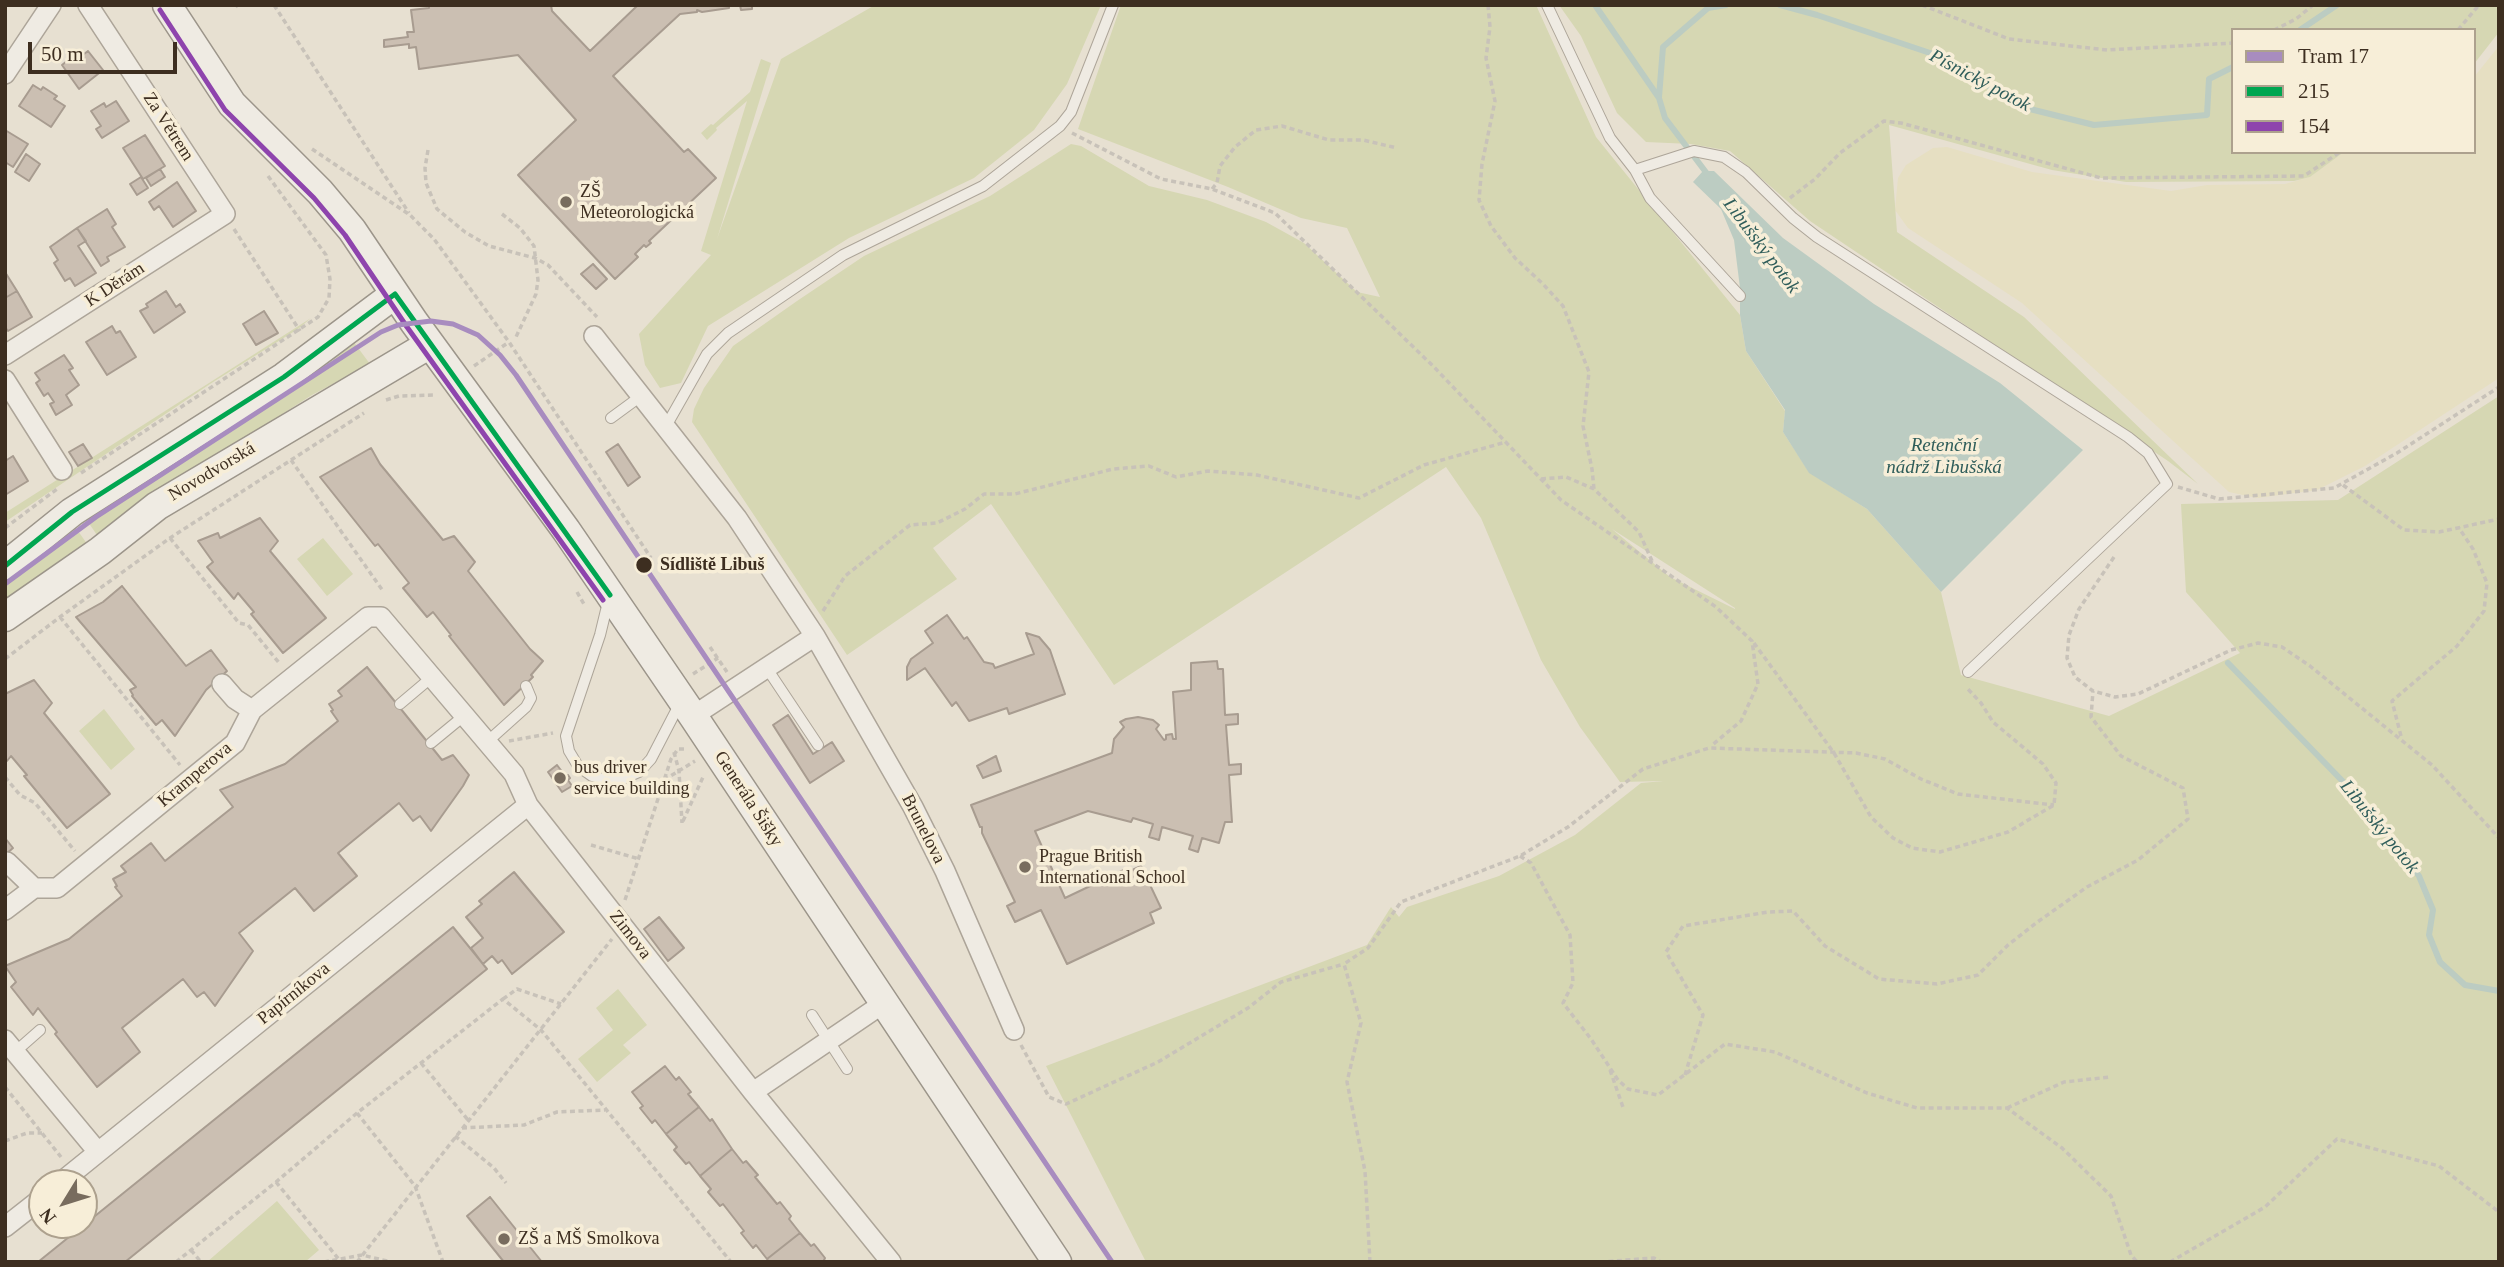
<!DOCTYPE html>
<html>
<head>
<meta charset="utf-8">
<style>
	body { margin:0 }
	#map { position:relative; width:2504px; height:1267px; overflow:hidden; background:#e7e0d1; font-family:Georgia,serif }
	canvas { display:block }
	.frame { position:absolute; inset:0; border:7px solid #3d2e20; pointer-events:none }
	.legend { position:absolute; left:2231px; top:28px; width:245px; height:126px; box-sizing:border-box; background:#f7eed8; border:2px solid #ada18e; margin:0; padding:9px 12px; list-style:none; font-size:21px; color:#3d2e20 }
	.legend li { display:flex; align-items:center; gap:14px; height:35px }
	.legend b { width:35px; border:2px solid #ada18e }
	.north { position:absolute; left:28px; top:1169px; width:70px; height:70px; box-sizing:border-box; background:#f7eed8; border:2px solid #ada18e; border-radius:50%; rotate:232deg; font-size:19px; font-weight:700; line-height:28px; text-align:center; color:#3d2e20 }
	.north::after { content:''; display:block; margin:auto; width:24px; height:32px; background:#786c5e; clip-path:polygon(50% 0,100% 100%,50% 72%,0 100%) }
	.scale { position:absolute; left:28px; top:42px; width:149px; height:32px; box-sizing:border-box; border:4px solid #3d2e20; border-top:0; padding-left:9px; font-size:21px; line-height:24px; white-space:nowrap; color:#3d2e20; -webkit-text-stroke:5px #f7eed8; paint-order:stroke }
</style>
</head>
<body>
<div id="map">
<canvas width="2504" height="1267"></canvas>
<div class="frame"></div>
<ul class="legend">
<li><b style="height:9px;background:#a88cbf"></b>Tram 17</li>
<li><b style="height:9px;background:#00a651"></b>215</li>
<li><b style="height:9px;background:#8e44ad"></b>154</li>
</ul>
<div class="north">N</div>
<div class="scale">50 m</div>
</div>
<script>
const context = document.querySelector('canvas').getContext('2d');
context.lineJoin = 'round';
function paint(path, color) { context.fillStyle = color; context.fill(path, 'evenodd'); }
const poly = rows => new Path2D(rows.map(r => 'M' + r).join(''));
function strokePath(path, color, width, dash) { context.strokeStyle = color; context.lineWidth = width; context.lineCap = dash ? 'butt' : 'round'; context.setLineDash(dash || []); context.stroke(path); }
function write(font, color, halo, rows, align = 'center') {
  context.font = font + ' Georgia,serif'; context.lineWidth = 7; context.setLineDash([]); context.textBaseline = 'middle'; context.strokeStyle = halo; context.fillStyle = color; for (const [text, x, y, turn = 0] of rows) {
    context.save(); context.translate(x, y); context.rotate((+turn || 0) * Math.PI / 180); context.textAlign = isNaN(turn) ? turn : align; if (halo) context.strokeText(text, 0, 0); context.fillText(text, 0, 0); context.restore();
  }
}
const farmland = poly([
	[2499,46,2499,378,2365,466,2317,490,2257,498,2229,492,2022,303,1908,228,1895,210,1898,178,1906,165,1933,148,1947,147,2032,172,2171,191,2207,185,2285,184,2310,177,2344,152,2474,152,2474,77]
]);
const green = poly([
	[875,5,1101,5,1067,84,1034,130,974,178,849,238,708,326,681,383,660,388,645,365,639,334,711,255,701,251,747,101,716,128,717,130,707,140,701,133,711,124,713,125,750,92,761,59,771,63,717,239,781,59],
	[1121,5,1536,5,1596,137,1740,315,1746,351,1785,411,1783,432,1809,472,1867,509,1941,592,1961,675,2109,716,2240,653,2186,592,2181,504,2338,500,2499,396,2499,1262,1146,1262,1046,1066,1367,945,1391,907,1399,917,1407,907,1499,876,1575,835,1641,783,1664,781,1620,782,1580,727,1541,660,1481,518,1446,467,1114,685,991,504,933,548,957,579,847,655,692,422,694,409,704,388,733,346,797,301,864,256,990,196,1071,144,1081,146,1149,186,1207,200,1266,222,1304,243,1357,292,1380,297,1347,228,1301,218,1228,187,1078,129],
	[1612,529,1735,608,1735,609,1670,577],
	[1559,5,2499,5,2499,32,2474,64,2474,30,2233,30,2233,152,2344,152,2310,177,2294,181,2126,182,2052,170,1889,125,1897,232,2024,317,2198,484,2168,461,1810,221,1730,151,1691,144,1646,142,1617,113,1581,36],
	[311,318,298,329,210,384,5,522,5,513],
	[350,337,370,364,312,395,193,471,101,541,82,513],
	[71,521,90,548,69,555,5,603,5,578],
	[323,538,353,574,327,596,297,559],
	[104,709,135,749,111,770,79,731],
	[618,989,647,1025,623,1045,631,1053,597,1082,578,1059,613,1030,596,1008],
	[277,1201,319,1250,305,1262,207,1262]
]);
const water = poly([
	[1703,171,1714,171,1783,238,1874,304,2000,383,2083,450,1941,592,1867,509,1809,473,1783,432,1785,410,1746,351,1740,315,1740,288,1734,240,1721,209,1693,182]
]);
const stream = poly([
	[1595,5,1659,98,1665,118,1708,175],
	[1780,5,1817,15,1942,57,2022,107,2094,125,2207,115,2209,79,2233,67],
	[2300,30,2337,5],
	[1659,97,1663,47,1708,8,1726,5],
	[2228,663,2356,795,2419,876,2433,910,2429,935,2440,962,2465,985,2499,991]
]);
const building = poly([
	[429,5,551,5,552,11,590,51,638,5,729,5,729,8,702,12,697,10,697,12,680,14,613,76,684,152,688,149,716,178,649,241,651,243,646,247,644,245,635,254,638,257,615,279,518,175,576,120,518,55,419,69,416,47,409,48,409,44,384,47,384,40,408,37,407,32,414,32,411,10,429,8,429,5],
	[740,5,752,5,752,9,741,10,740,5],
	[88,51,103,70,79,89,62,65,72,57,75,61,88,51],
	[33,85,41,90,43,87,57,96,54,99,65,106,51,127,19,106,33,85],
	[116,101,129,121,102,138,96,129,101,126,91,111,104,103,106,107,116,101],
	[5,130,28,144,13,167,5,162,5,130],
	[145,135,165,166,143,179,123,148,145,135],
	[26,154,40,164,29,181,15,172,26,154],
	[160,169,165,177,151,186,146,178,160,169],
	[141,177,148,188,137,195,130,184,141,177],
	[177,182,196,211,173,227,159,206,154,210,149,202,177,182],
	[107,209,116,224,112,227,125,247,107,257,109,261,101,266,77,228,107,209],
	[77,228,86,241,78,246,96,273,75,286,70,278,65,281,54,263,58,260,50,247,77,228],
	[593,264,607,279,596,289,581,274,593,264],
	[5,272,17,291,5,298,5,272],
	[17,291,32,317,8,331,5,327,5,298,17,291],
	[166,291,176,307,180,304,185,312,154,333,140,311,148,307,146,304,166,291],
	[264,311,278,333,256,345,243,324,264,311],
	[112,326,116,333,120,331,136,357,107,375,86,342,112,326],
	[64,355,73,368,69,370,79,385,66,395,72,405,56,415,50,404,54,402,48,393,44,396,36,383,40,380,35,373,64,355],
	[83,444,92,458,78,466,69,452,83,444],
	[618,444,640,477,628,486,606,452,618,444],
	[371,448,380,464,443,540,454,536,475,562,468,571,530,649,543,661,531,675,533,677,504,705,449,636,451,635,433,612,427,617,403,588,409,583,378,544,375,546,320,477,371,448],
	[13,456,28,481,5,495,5,461,13,456],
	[260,518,278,541,270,551,326,618,283,653,251,614,254,612,238,593,234,599,207,567,213,562,198,541,218,533,220,538,260,518],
	[122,586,186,666,211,650,227,671,206,690,175,736,162,720,156,725,132,696,133,695,130,690,136,687,76,617,103,602,122,586],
	[947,615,964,639,967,637,984,662,993,664,995,668,1034,654,1026,633,1039,637,1050,650,1065,694,1009,714,1007,708,969,721,956,702,952,706,925,668,907,680,907,667,911,659,933,643,925,631,947,615],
	[1217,661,1218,669,1223,669,1225,715,1238,714,1238,724,1226,725,1229,765,1241,764,1241,774,1229,775,1232,822,1225,822,1219,843,1202,838,1198,852,1189,849,1193,836,1162,827,1159,840,1149,837,1153,824,1133,818,1131,822,1088,811,1035,831,1065,898,1128,868,1130,871,1141,866,1161,908,1150,913,1154,923,1067,964,1041,910,1015,922,1007,906,1015,902,982,833,982,827,980,827,971,805,1112,753,1114,739,1124,727,1120,722,1126,719,1138,717,1153,720,1159,725,1156,729,1164,740,1166,739,1166,735,1172,734,1173,739,1176,739,1173,692,1191,690,1191,663,1217,661],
	[367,667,442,760,453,755,469,775,463,786,431,831,420,816,413,821,399,803,338,853,357,876,314,911,295,888,239,933,253,951,215,1006,204,992,197,997,183,979,122,1028,140,1052,97,1087,55,1034,57,1032,38,1008,33,1015,11,987,16,982,5,966,69,939,122,896,115,887,117,886,113,879,126,872,121,866,151,843,165,861,233,807,220,790,285,764,338,721,331,711,333,710,329,704,342,696,338,691,367,667],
	[34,680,52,703,44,713,110,794,67,828,24,776,27,775,11,756,7,761,5,759,5,694,34,680],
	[788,715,813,754,832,742,844,761,810,783,773,725,788,715],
	[996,756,1001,771,983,778,977,766,996,756],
	[557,765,566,777,568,775,570,778,568,780,572,786,562,792,548,772,557,765],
	[5,838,13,848,5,855,5,838],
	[514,872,564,932,512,974,502,960,498,963,492,956,483,964,471,948,483,938,466,917,482,904,479,901,514,872],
	[659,917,684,948,668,961,644,929,659,917],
	[453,927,487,969,125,1262,38,1262,453,927],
	[665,1066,676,1080,679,1077,691,1092,688,1094,699,1107,666,1134,655,1120,652,1123,640,1108,643,1106,632,1092,665,1066],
	[699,1107,710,1121,712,1119,732,1149,700,1176,689,1162,686,1164,674,1150,677,1147,666,1134,699,1107],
	[732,1149,743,1163,746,1161,758,1175,755,1177,777,1204,780,1202,791,1216,789,1219,800,1233,767,1259,756,1245,753,1248,741,1233,744,1231,723,1204,720,1206,708,1192,711,1189,700,1176,732,1149],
	[490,1197,542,1262,504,1262,467,1216,490,1197],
	[800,1233,811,1246,814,1244,825,1258,823,1262,769,1262,767,1259,800,1233]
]);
const path = poly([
	[236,5,238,7],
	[274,5,409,213],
	[1488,5,1490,27,1486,58,1495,101,1482,164,1479,200,1491,226,1515,258,1543,284,1563,306,1589,372,1583,426,1592,469,1594,489],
	[1922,5,2009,39,2107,50,2233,43],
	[2274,30,2296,19,2313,5],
	[2458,30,2479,5],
	[1072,133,1161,179,1212,189,1275,213,1433,366,1561,500,1716,607,1752,641,1758,684,1741,721,1711,746],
	[312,149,410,215,434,239,509,342,651,558],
	[428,150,425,168,426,183,437,209,465,232,489,246,535,258,548,265,597,317],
	[1212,189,1217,183,1220,166,1235,147,1256,130,1282,126,1329,140,1363,140,1397,148],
	[1790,198,1815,179,1840,153,1884,121,1901,123,2101,178,2304,176,2340,152],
	[502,214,520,228,534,246,538,280,536,294,516,337],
	[234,229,300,331],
	[474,366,509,342],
	[386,400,399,396,436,395],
	[291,460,383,591],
	[81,473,318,317,329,298,330,279,326,255,268,176],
	[1541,479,1566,477,1594,489,1639,532,1653,563],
	[2343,485,2404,530,2439,532,2499,519],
	[2178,487,2219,499,2334,488,2397,453,2499,387],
	[5,528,57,489],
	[170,538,239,623,248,625,280,664],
	[2114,557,2079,609,2069,635,2067,658,2075,677,2093,691,2115,697,2138,694,2231,650,2258,643,2282,647,2310,666,2432,765,2499,838],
	[577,592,585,606],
	[823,611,845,576,910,525,937,523,965,509,984,494,1015,494,1113,469,1149,466,1176,477,1208,471,1257,475,1359,498,1424,465,1506,442],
	[60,617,180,765],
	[1754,643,1834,753,1871,817,1893,838,1912,848,1940,852,2008,832,2054,805,2056,783,2043,764,1993,722,1981,703,1966,687],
	[710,647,727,672],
	[5,659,60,617,170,538,364,413],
	[693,674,718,658],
	[2401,736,2392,701,2457,646,2484,611,2487,583,2473,549,2459,528],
	[509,741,553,733],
	[674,752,679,771,682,823],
	[5,777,20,795,35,803,75,851],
	[664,780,695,761],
	[683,821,704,775],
	[591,845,639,859],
	[1520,856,1531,863,1570,935,1573,983,1563,1003,1591,1039,1618,1080,1628,1089,1658,1095,1725,1044,1775,1052,1867,1093,1917,1108,2007,1108,2062,1148,2111,1196,2131,1255,2137,1262],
	[625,900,671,759,678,749,687,749],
	[503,999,517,989,561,1004],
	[1021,1045,1049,1097,1066,1104,1158,1062,1248,1008,1281,982,1344,964],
	[421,1063,468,1120],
	[1610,1070,1624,1110],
	[1685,1075,1703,1015,1666,952,1683,926,1768,912,1793,911,1825,946,1879,979,1937,984,1978,975,2008,945,2036,923,2087,887,2138,860,2188,819,2183,788,2121,756,2091,717,2093,691],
	[5,1087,61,1157],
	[2007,1108,2064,1082,2110,1077],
	[357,1113,415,1186,443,1262],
	[462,1128,524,1125,557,1112,605,1110],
	[455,1136,494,1168,506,1183],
	[5,1141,27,1133,42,1133],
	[276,1182,341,1262],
	[191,1250,201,1262],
	[176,1262,276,1182,357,1113,503,999,541,1030,731,1262],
	[324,1262,362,1255,391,1262],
	[357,1262,612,939],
	[1370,1262,1365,1171,1347,1082,1361,1023,1344,964,1368,948,1401,902,1520,856,1568,827,1643,769,1709,748,1856,753,1885,759,1921,779,1958,794,2054,805],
	[1600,1262,1654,1258,1661,1262],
	[2170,1262,2265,1207,2337,1139,2439,1166,2499,1212]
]);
const service = poly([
	[1547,5,1610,138,1635,170,1694,151,1724,157,1746,172,1793,218,1817,237,2128,437,2148,453,2167,484,1968,672],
	[1635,170,1650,198,1740,296],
	[611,418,641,396],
	[665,428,707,354,728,333,843,255,983,186,1060,126,1071,112,1113,5],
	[608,602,600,635,566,736,569,751,578,766,592,776,607,780,625,778,639,772,651,759,680,703],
	[766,667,818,745],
	[400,704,432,677],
	[487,742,526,707,531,698,526,686],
	[431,743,465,715],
	[812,1015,847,1069],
	[15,1052,40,1030]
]);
const minor = poly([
	[5,74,51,5],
	[594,336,737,518,815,636,913,807,945,871,1014,1030],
	[5,355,225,214,88,5],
	[5,380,62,470],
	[222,684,235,699,252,710],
	[693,716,815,636],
	[7,862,34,888],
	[5,910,34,888,57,888,235,743,252,710,368,617,381,617,514,774,528,805,753,1092,891,1262],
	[5,1040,98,1152],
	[753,1092,884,1003],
	[60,1183,528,805],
	[5,1227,42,1198]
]);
const secondary = poly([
	[167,5,232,104,320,192,352,230,414,322,566,530,693,716,1057,1262],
	[5,566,72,512,284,377,395,294],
	[5,617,100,551,157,506,430,344]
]);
const bus1 = poly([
	[5,566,72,512,284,377,395,294,610,595]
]);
const bus2 = poly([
	[160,10,225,110,314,198,345,235,407,327,603,600]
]);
const tram1 = poly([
	[5,584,96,517,381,332,398,325,431,321,453,324,478,335,500,355,516,375,1112,1262]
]);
const markers = [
	[566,202,7,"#786c5e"],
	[644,565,9,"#3d2e20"],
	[560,778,7,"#786c5e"],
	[1025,867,7,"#786c5e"],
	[504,1239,7,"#786c5e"]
];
const streetNames = [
	["Za Větrem",168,127,57],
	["K Děrám",115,285,-33],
	["Novodvorská",212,472,-31],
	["Kramperova",195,775,-40],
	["Generála Šišky",748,799,57],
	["Brunelova",923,829,63],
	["Zimova",630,935,52],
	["Papírníkova",294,994,-39]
];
const poiNames = [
	["ZŠ",580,192],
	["Meteorologická",580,213],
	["bus driver",574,768],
	["service building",574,789],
	["Prague British",1039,857],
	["International School",1039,878],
	["ZŠ a MŠ Smolkova",518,1239]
];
const stopNames = [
	["Sídliště Libuš",660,565]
];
const waterNames = [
	["Písnický potok",1980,81,28],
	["Libušský potok",1761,246,53],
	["Retenční",1944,446],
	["nádrž Libušská",1944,468],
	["Libušský potok",2379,827,51]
];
paint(farmland, '#e6dfc2');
paint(green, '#d6d7b3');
paint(water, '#bcccc2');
strokePath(stream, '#bcccc2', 6);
paint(building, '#cbbfb2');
strokePath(building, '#a89c90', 2);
strokePath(service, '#ada599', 12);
strokePath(minor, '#ada599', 22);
strokePath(secondary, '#9c958a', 31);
strokePath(path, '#c8c2b9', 3.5, [5, 3.5]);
strokePath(service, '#efebe3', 10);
strokePath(minor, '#efebe3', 19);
strokePath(secondary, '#efebe3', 28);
strokePath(bus1, '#00a651', 5);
strokePath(bus2, '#8e44ad', 5);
strokePath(tram1, '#a88cbf', 5);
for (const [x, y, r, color] of markers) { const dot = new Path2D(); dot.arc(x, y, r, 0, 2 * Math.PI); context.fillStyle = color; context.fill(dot); strokePath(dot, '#f7eed8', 2.5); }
write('18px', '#3d2e20', '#f7eed8', streetNames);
write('18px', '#3d2e20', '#f7eed8', poiNames, 'left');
write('bold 18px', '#3d2e20', '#f7eed8', stopNames, 'left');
write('italic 19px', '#2f5d5a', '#f7eed8', waterNames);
</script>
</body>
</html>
